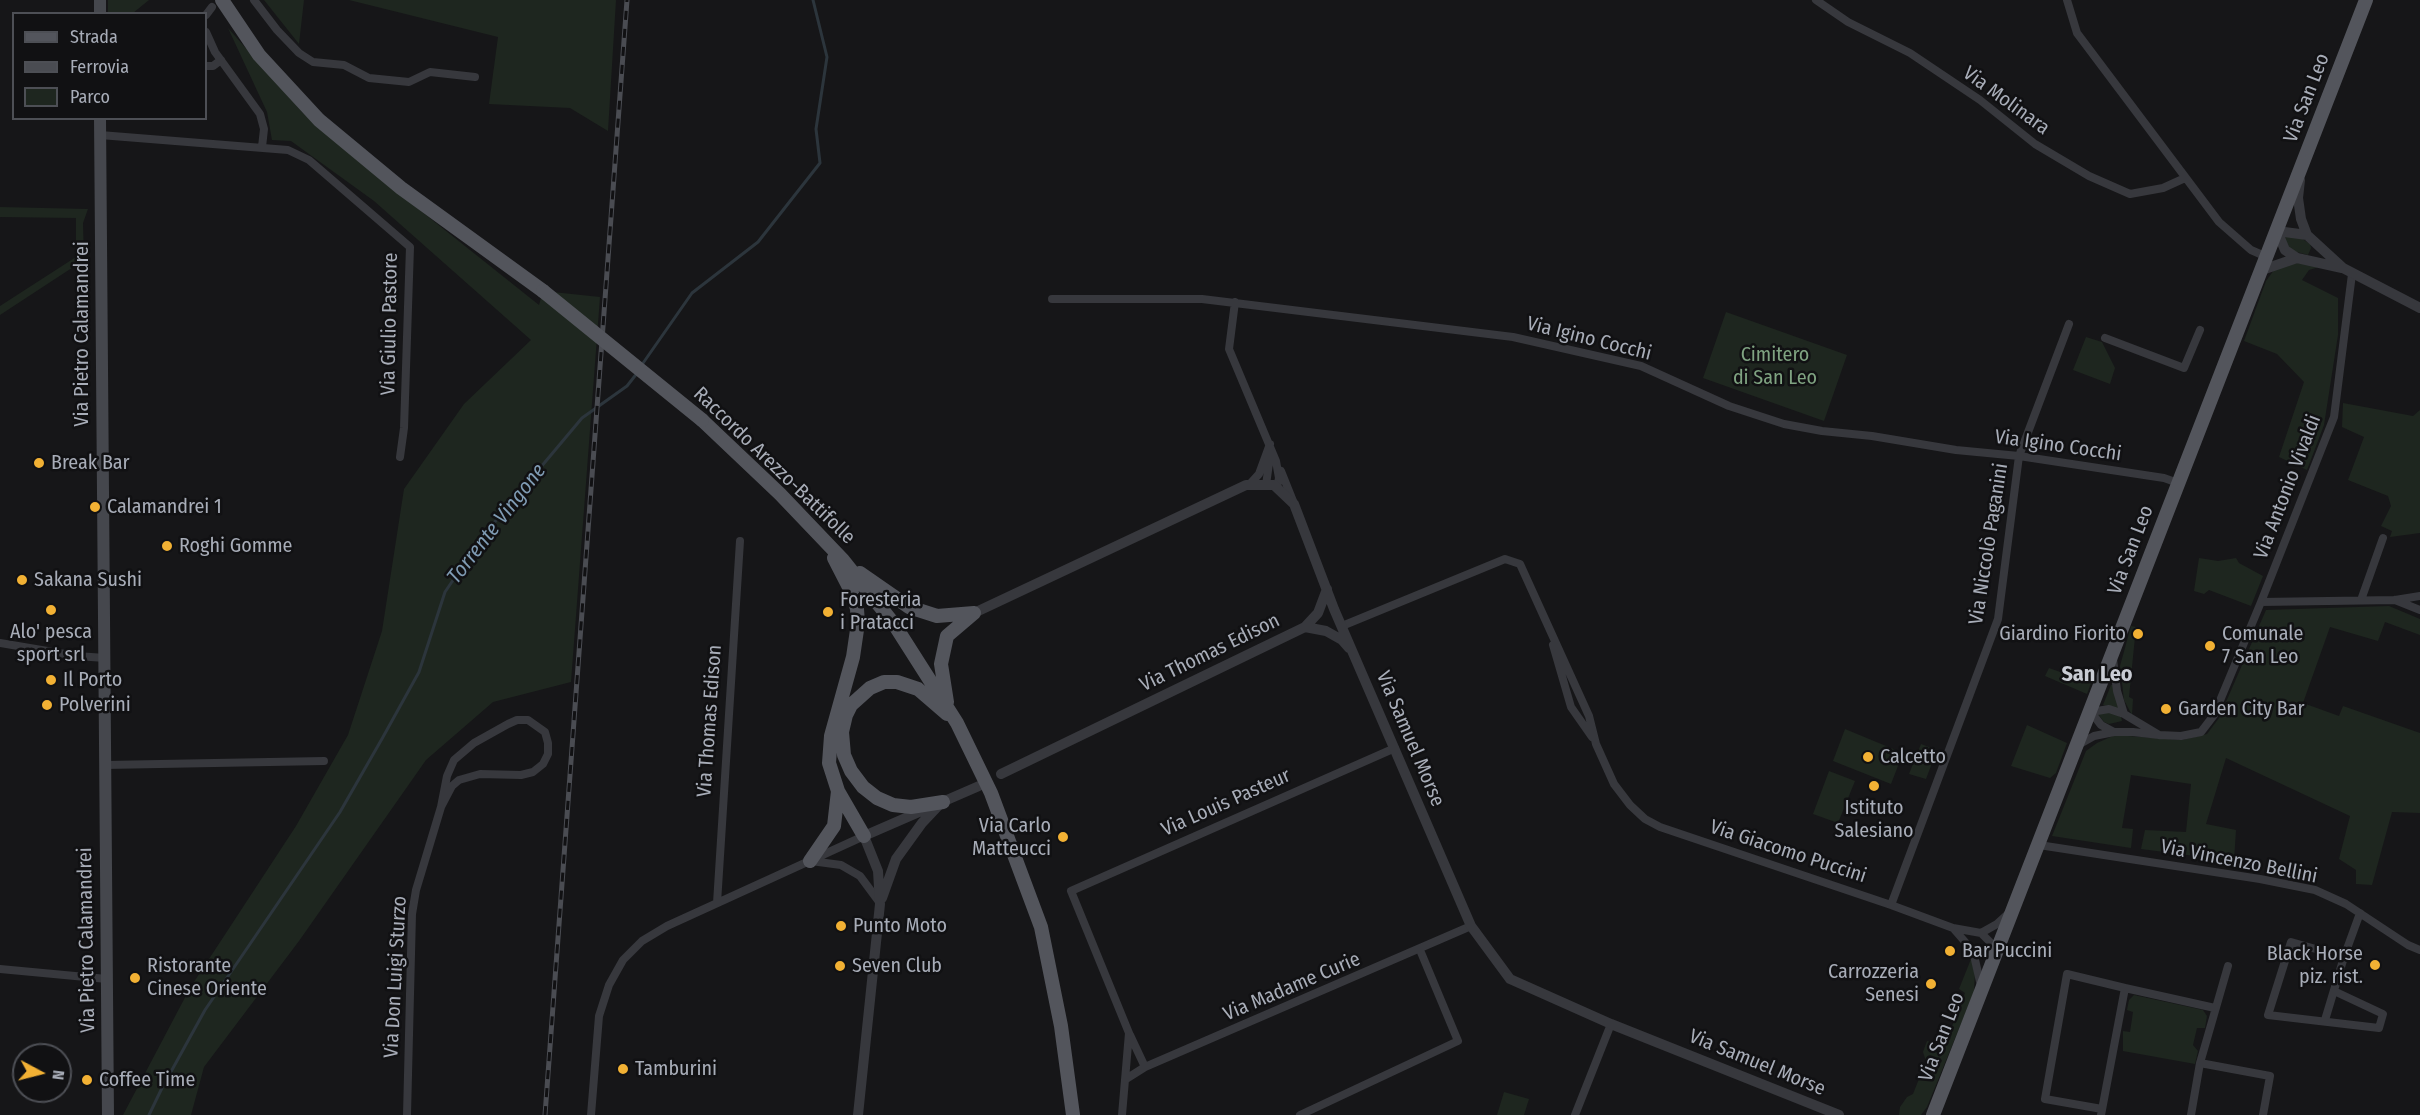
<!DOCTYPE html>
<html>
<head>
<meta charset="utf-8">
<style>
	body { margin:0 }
	#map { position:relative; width:2420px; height:1115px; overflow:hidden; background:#161618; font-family:"Fira Sans Condensed",sans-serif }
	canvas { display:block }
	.legend { position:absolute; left:12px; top:12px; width:195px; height:108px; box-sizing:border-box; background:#111113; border:2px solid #4d4f55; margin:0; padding:8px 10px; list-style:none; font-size:18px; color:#a8adb8 }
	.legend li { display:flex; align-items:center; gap:12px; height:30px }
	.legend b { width:30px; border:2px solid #4d4f55 }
	.north { position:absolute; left:12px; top:1043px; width:60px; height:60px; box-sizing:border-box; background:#111113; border:2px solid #4d4f55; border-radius:50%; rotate:97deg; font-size:16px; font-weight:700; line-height:24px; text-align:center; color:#a8adb8 }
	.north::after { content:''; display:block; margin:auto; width:21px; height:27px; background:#f2b134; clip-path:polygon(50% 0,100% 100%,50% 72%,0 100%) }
</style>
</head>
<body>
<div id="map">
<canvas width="2420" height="1115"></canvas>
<ul class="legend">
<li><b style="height:8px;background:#53555c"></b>Strada</li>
<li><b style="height:8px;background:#4a4c52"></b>Ferrovia</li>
<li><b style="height:16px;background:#1e261f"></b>Parco</li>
</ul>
<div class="north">N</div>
</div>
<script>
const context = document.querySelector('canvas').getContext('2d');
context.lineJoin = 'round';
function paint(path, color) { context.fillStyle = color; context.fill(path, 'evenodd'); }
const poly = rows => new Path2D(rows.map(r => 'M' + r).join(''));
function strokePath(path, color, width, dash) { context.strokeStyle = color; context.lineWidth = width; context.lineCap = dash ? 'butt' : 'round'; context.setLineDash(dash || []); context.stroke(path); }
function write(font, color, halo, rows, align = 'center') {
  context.font = font + ' "Fira Sans Condensed",sans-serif'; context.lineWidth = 5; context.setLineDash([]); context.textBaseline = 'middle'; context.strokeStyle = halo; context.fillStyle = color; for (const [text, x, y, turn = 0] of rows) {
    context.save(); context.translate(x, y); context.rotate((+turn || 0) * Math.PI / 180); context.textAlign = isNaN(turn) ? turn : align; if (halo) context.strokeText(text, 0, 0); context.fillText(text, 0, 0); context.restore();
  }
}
const green = poly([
	[108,0,149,0,133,13,108,14],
	[264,0,304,0,299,44],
	[349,0,616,0,608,131,570,108,489,104,498,37],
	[228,28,303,113,357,160,539,305,543,291,600,297,571,682,493,702,426,760,299,941,204,1067,191,1115,123,1115,190,988,296,826,348,735,382,631,404,489,464,404,531,340,374,201,291,141,272,140,267,112],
	[0,207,88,209,83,223,84,260,0,315,0,306,76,257,76,218,0,217],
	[2288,236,2301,238,2310,244,2311,248,2308,255,2293,251,2286,245,2284,238],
	[2299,263,2319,267,2309,270,2302,280,2338,298,2338,335,2324,425,2307,470,2279,457,2304,382,2277,354,2244,341,2266,281,2274,270,2286,264],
	[1726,312,1847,355,1824,421,1703,378],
	[2086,337,2102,342,2115,368,2110,384,2073,370],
	[2343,403,2413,416,2420,410,2420,533,2390,537,2392,531,2381,526,2391,506,2388,496,2348,480,2364,437,2342,427],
	[2199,558,2218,561,2236,558,2239,563,2263,576,2251,606,2209,590,2204,594,2194,591],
	[2389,606,2420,619,2420,635,2385,622,2378,641,2330,627,2303,703,2339,716,2343,706,2420,733,2420,813,2392,812,2372,885,2356,884,2356,870,2339,859,2350,816,2226,758,2206,824,2236,830,2234,861,2141,849,2145,830,2186,832,2191,784,2131,775,2122,828,2133,829,2131,848,2052,836,2086,751,2097,743,2115,735,2182,740,2207,734,2219,718,2266,610],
	[2131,626,2136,627,2129,697,2133,699,2132,715,2124,700,2120,666],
	[2049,668,2091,683,2087,694,2045,676],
	[2111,685,2114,685,2119,709,2103,705],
	[2111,712,2121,717,2122,721,2109,724,2104,722,2098,714],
	[2027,725,2067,743,2056,773,2050,778,2011,766],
	[1845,729,1903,753,1891,784,1833,761],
	[1921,744,1937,750,1926,779,1909,774],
	[1829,771,1855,781,1838,823,1813,814],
	[1971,959,1975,970,1974,992,1927,1107,1921,1115,1899,1115,1900,1107,1907,1097,1913,1094,1926,1061,1923,1052,1927,1041,1937,1043,1945,1042,1947,1039,1965,993,1959,989],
	[2134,995,2203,1010,2207,1016,2205,1028,2197,1028,2193,1045,2198,1051,2195,1064,2123,1051,2123,1031,2130,1032,2133,1012,2127,1010,2129,1000],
	[1504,1092,1529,1099,1524,1115,1497,1115]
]);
const stream = poly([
	[641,366,692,293,758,242,820,163,816,129,827,57,813,0],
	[149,1115,162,1088,205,1010,340,812,383,737,419,672,445,592,483,536,582,418,627,386,638,372]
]);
const minor = poly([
	[254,0,277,30,299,53,313,62,344,65,369,78,409,82,430,72,475,77],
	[1816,0,1848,22,1910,53,1980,100,2035,144,2089,176,2130,194,2163,188,2185,178],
	[2067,0,2077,33,2219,222,2251,250,2267,257],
	[206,15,212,7],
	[206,32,215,52,260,114,264,129,262,147],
	[206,66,213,66,221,60],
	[100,135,288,150,309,160,410,247,404,428,400,457],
	[1052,299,1202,299,1513,337,1641,366,1729,406,1784,424,1822,431,1872,436,1956,450,2019,456,2164,478,2178,483],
	[1235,302,1229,349,1276,461,1279,478,1277,487],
	[2105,338,2184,368,2200,330],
	[1281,471,1293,501],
	[1249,485,1259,474,1270,444],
	[1266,485,1270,456],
	[2361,600,2383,538],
	[2395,600,2420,610],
	[2261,602,2334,417,2352,274],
	[1342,626,1505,559,1520,564,1589,716,1596,744,1614,784,1630,805,1645,819,1660,827,1891,905,1953,928,1973,951,1997,949,1981,933,1953,928],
	[0,643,77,656,105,658],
	[1553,645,1571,707,1592,737],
	[2113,659,2117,691,2124,714],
	[2159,735,2124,714,2109,709,2091,712,2101,725,2114,732,2133,732,2159,735,2181,736,2201,732,2214,715,2261,602,2395,600,2420,596],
	[2078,745,2094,736,2114,732],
	[105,765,324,761],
	[2039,845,2260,879,2315,890,2346,904,2408,945,2420,950],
	[811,861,841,865,860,876,880,903],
	[717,903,740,541],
	[1891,905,1998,619,2019,456,2069,324],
	[1981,933,1997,924,2009,913],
	[1973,951,1981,986],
	[0,969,107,979],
	[2334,991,2383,1014,2379,1028,2268,1015,2291,942,2344,957],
	[2325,1020,2344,957,2360,913],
	[1130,1035,1145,1067],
	[2200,1063,2270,1076,2263,1115],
	[1126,1079,1145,1067,1471,926],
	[2102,1109,2045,1099,2067,974,2125,988],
	[407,1115,412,914,416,890,441,807,447,776,454,760,474,743,508,724,517,720,528,720,545,732,548,743,548,754,543,764,533,772,521,775,480,774,459,780,452,786,441,807],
	[591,1115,599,1016,609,985,623,960,642,941,667,926,864,836],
	[1122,1115,1129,1033,1071,891,1395,748],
	[1300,1115,1458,1041,1420,950],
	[1575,1115,1611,1024],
	[2101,1115,2125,988,2215,1008],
	[2191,1115,2200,1063,2228,966]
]);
const tertiary = poly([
	[2300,180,2298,198,2301,219,2307,235,2343,268,2420,308],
	[2297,258,2285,250,2277,231,2307,235],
	[2262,270,2297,258,2342,268],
	[974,613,1246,485,1274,485,1294,504,1334,609,1471,926,1510,979,1611,1024,1839,1115],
	[1305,627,1326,631,1342,640,1349,648],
	[1001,774,1305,627,1318,613,1327,589],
	[882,898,896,859,922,823,939,805],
	[858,1115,880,904,878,871,864,836,979,786]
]);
const secondary = poly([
	[100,0,100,14],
	[100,118,108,1115]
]);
const primary = poly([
	[222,0,259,55,319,120,401,188,543,291],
	[702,420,780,494,843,560,894,624,957,723,991,793,1041,927,1061,1026,1073,1115],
	[834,558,852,593,857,609,858,623,853,657,831,736,829,763,838,791,864,836],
	[860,573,909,607,937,616,974,613],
	[947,702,941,664,947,636,974,613],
	[943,802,911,807,893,805,877,798,863,787,851,771,844,755,842,732,846,715,851,705,870,688,884,682,897,682,918,689,947,714],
	[810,861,834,826,838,791],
	[1933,1115,2366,0]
]);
const rail = poly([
	[545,1115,627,0]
]);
const primaryBridge = poly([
	[543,291,702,420]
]);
const markers = [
	[39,463,6,"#f2b134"],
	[95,507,6,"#f2b134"],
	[167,546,6,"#f2b134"],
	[22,580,6,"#f2b134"],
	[51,610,6,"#f2b134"],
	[828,612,6,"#f2b134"],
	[2138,634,6,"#f2b134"],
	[2210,646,6,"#f2b134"],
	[51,680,6,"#f2b134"],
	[47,705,6,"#f2b134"],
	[2166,709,6,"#f2b134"],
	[1868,757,6,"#f2b134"],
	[1874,786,6,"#f2b134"],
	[1063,837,6,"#f2b134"],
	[841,926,6,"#f2b134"],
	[1950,951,6,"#f2b134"],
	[2375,965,6,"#f2b134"],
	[840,966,6,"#f2b134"],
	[135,978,6,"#f2b134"],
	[1931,984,6,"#f2b134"],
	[623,1069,6,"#f2b134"],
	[87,1080,6,"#f2b134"]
];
const streetNames = [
	["Via San Leo",2307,98,-69],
	["Via Molinara",2006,101,36],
	["Via Giulio Pastore",390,324,-89],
	["Via Pietro Calamandrei",82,334,-90],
	["Via Igino Cocchi",1589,339,14],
	["Via Igino Cocchi",2058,446,8],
	["Raccordo Arezzo-Battifolle",774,466,44],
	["Via Antonio Vivaldi",2288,487,-69],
	["Via Niccolò Paganini",1989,544,-81],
	["Via San Leo",2131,550,-69],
	["Via Thomas Edison",1210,653,-26],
	["Via Thomas Edison",710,721,-86],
	["Via Samuel Morse",1410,739,67],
	["Via Louis Pasteur",1226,803,-24],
	["Via Giacomo Puccini",1788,852,18],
	["Via Vincenzo Bellini",2239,862,11],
	["Via Pietro Calamandrei",87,940,-91],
	["Via Don Luigi Sturzo",396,977,-87],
	["Via Madame Curie",1292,987,-23],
	["Via San Leo",1942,1037,-69],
	["Via Samuel Morse",1757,1063,22]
];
const parkNames = [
	["Cimitero",1775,355],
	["di San Leo",1775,378]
];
const poiNames = [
	["Break Bar",51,463],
	["Calamandrei 1",107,507],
	["Roghi Gomme",179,546],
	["Sakana Sushi",34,580],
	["Foresteria",840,600],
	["i Pratacci",840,623],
	["Alo' pesca",51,632,"center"],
	["sport srl",51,655,"center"],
	["Giardino Fiorito",2126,634,"right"],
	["Comunale",2222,634],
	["7 San Leo",2222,657],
	["Il Porto",63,680],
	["Polverini",59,705],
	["Garden City Bar",2178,709],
	["Calcetto",1880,757],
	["Istituto",1874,808,"center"],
	["Salesiano",1874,831,"center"],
	["Via Carlo",1051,826,"right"],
	["Matteucci",1051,849,"right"],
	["Punto Moto",853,926],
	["Bar Puccini",1962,951],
	["Black Horse",2363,954,"right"],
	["piz. rist.",2363,977,"right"],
	["Ristorante",147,966],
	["Cinese Oriente",147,989],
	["Seven Club",852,966],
	["Carrozzeria",1919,972,"right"],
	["Senesi",1919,995,"right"],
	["Tamburini",635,1069],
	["Coffee Time",99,1080]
];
const waterNames = [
	["Torrente Vingone",497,524,-52]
];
const quarterNames = [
	["San Leo",2097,675]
];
paint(green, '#1e261f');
strokePath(stream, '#2c353c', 3);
strokePath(minor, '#37383d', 8);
strokePath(tertiary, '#37383d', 10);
strokePath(secondary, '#45474d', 12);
strokePath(primary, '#53555c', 14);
strokePath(rail, '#4a4c52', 5);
strokePath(rail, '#111113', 3, [9]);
strokePath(primaryBridge, '#53555c', 14);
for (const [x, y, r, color] of markers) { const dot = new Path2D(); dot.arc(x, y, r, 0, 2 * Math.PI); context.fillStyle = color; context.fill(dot); strokePath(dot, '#111113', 2); }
write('20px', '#a8adb8', '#111113', streetNames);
write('20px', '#7fa381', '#111113', parkNames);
write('20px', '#a8adb8', '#111113', poiNames, 'left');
write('italic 21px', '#7f9bb3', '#111113', waterNames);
write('bold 22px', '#c9ccd4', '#111113', quarterNames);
</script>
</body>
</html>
